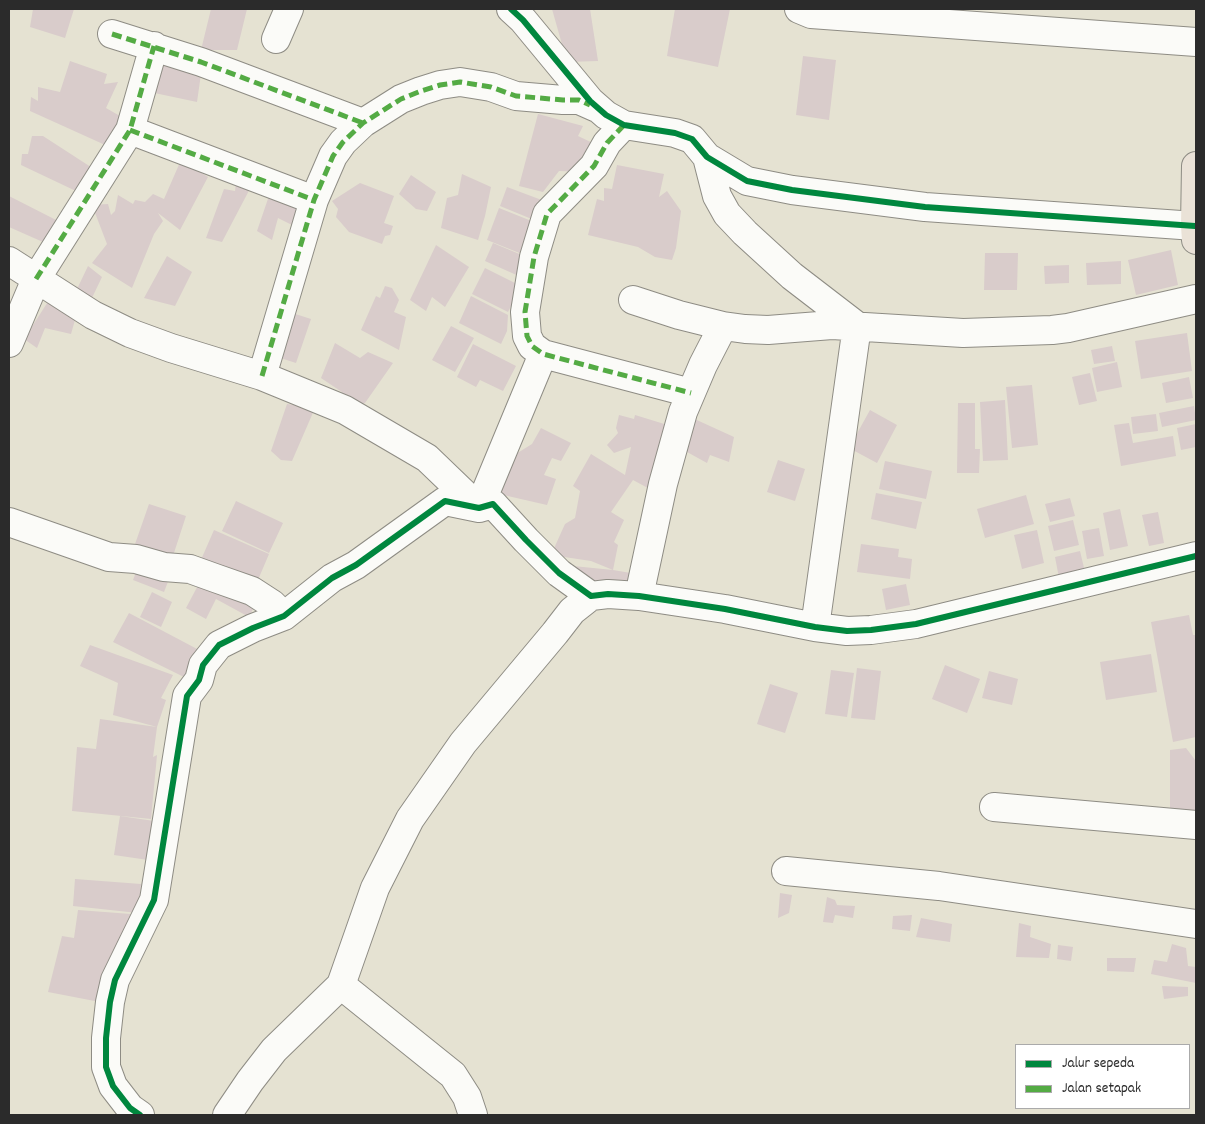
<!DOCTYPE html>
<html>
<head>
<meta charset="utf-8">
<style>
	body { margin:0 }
	#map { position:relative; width:1205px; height:1124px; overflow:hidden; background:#e5e2d2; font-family:Dekko,sans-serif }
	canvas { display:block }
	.frame { position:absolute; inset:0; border:10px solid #2b2b2b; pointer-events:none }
	.legend { position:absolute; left:1015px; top:1044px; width:175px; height:65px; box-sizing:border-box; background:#fff; border:1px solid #aaa; margin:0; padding:6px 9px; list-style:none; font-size:15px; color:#2b2b2b }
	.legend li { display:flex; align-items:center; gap:10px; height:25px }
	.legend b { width:25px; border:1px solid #aaa }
</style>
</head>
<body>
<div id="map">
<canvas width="1205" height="1124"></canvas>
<div class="frame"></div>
<ul class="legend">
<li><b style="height:6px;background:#00873e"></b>Jalur sepeda</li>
<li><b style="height:6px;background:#54ab44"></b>Jalan setapak</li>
</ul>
</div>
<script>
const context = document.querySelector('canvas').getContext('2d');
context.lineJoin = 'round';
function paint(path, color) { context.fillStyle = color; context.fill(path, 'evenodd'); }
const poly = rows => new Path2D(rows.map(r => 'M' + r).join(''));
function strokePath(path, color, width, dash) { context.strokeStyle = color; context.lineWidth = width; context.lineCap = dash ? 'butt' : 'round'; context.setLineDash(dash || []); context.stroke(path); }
const building = poly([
	[33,9,74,9,65,38,30,27],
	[211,9,247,9,237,50,201,50],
	[552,9,590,9,598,61,567,62],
	[675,9,730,9,718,67,667,56],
	[803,56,836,60,829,120,796,115],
	[160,58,202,67,197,102,145,91],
	[70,61,107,74,104,84,118,82,106,108,127,120,114,149,30,111,31,97,38,101,38,87,60,92],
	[538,114,583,126,578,136,597,145,588,172,559,171,543,192,519,186],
	[32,136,43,136,97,171,78,192,21,165,22,154,28,154],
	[181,160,208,177,180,230,158,213,163,221,154,234,132,288,92,263,107,244,92,205,108,204,111,215,115,211,118,195,133,204,135,200,145,202,153,194,164,199],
	[617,165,664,174,659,197,667,191,681,211,676,248,672,260,655,257,638,247,588,235,597,199,604,201,604,188,612,189],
	[462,174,491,187,485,216,478,240,441,228,447,198,458,195],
	[237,175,254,181,222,242,206,238,224,189,235,191],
	[411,175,436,192,427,211,416,209,399,194],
	[360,183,394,196,384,223,393,226,390,235,385,236,382,244,349,232,336,217,338,209,332,201],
	[507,187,547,202,539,222,500,206],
	[271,190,307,202,300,229,278,218,272,240,257,231],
	[9,196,60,222,52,246,9,227],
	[499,208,539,224,527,256,487,240],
	[493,243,529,258,521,277,485,261],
	[436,245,469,267,445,307,432,297,426,311,410,300],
	[1171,250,1178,285,1136,295,1128,260],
	[985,253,1018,253,1017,290,984,290],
	[167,256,192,272,175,306,144,298],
	[1121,261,1121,284,1087,285,1086,263],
	[1069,265,1069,283,1045,284,1044,266],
	[88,266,102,277,90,302,68,285,78,287],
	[485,268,521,286,508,312,472,294],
	[385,286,392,288,399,300,394,312,406,317,399,350,361,330,376,296,380,298],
	[471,296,508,315,507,331,501,344,459,323],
	[51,297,77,313,71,334,45,328,37,348,24,339],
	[286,311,311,319,296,363,271,355],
	[451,326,474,338,455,372,432,360],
	[1187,333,1192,371,1141,379,1135,341],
	[335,343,360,358,368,352,393,363,365,403,349,409,344,406,342,392,321,378],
	[473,344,516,366,503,391,480,380,476,387,457,377],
	[1112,346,1115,361,1094,364,1091,350],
	[1117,362,1122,387,1097,392,1092,368],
	[1090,373,1097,401,1079,405,1072,377],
	[1189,377,1193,398,1166,403,1162,383],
	[1032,385,1038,445,1012,448,1006,387],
	[1005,400,1008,460,983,461,980,402],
	[958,403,975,403,975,449,980,449,979,473,957,473],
	[287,404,315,408,292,461,281,460,271,451],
	[1194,406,1196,420,1162,427,1159,413],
	[870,410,897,425,877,463,849,448],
	[1156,414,1158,431,1133,434,1131,417],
	[619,415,634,419,635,415,674,427,657,493,633,480,611,512,624,520,614,542,618,545,613,570,631,573,628,591,571,576,573,566,613,570,591,561,551,555,565,524,575,518,580,491,573,486,591,454,625,475,631,447,614,453,607,445,618,433,616,428],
	[688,416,734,437,729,462,710,455,707,463,678,447],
	[1129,423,1133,443,1173,436,1176,456,1121,466,1114,425],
	[1196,424,1196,447,1181,450,1177,428],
	[541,428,571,443,561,461,552,458,544,475,556,479,547,505,499,494,511,457,532,444],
	[778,460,805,469,795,501,767,492],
	[885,461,932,471,926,499,879,489],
	[876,493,922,502,916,529,871,519],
	[1026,495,1034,524,985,538,977,509],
	[1070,498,1075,516,1050,522,1045,504],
	[236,501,283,523,269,553,222,531],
	[149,504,186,516,172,559,134,547],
	[1120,509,1128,546,1110,550,1103,513],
	[1158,512,1164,543,1149,546,1142,515],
	[1073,520,1079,545,1054,551,1048,526],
	[1099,528,1104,556,1087,559,1082,531],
	[214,530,269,554,255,587,200,562],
	[1037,530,1044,563,1022,569,1014,535],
	[861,544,899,549,898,557,912,559,910,579,857,572],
	[1080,551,1085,572,1059,578,1055,557],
	[140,562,171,574,164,592,133,580],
	[203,576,256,603,249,617,216,599,206,619,186,608],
	[906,584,910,605,886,610,882,589],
	[152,592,172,602,161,627,140,617],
	[129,613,199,650,186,678,113,642],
	[1189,615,1193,635,1196,635,1196,737,1173,742,1151,622],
	[90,645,173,675,161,698,166,700,157,727,153,757,157,755,151,819,72,811,77,747,96,749,100,719,157,727,113,715,118,683,80,666],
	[1151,654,1157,692,1106,700,1100,662],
	[945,665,980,679,967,713,932,699],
	[857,668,881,671,875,720,851,718],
	[831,670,854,673,847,717,825,714],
	[989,671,1018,679,1012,705,982,698],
	[770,684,798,693,785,733,757,724],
	[1186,748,1196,761,1196,813,1170,814,1170,750],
	[120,816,161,822,155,861,114,855],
	[75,879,141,884,138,913,73,906],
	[780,893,792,895,789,913,778,918],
	[827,897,835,900,837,905,855,906,853,918,835,915,833,923,823,922],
	[78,910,131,914,105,1003,48,992,62,936,74,938],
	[912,915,910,931,892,929,893,916],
	[921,918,952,924,950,942,916,937],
	[1019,923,1031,926,1030,937,1051,944,1049,958,1016,957],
	[1172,944,1186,948,1188,966,1196,967,1196,983,1151,974,1154,960,1167,962],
	[1058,945,1073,947,1071,961,1057,959],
	[1107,958,1136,958,1134,972,1107,971],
	[1162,986,1188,987,1188,996,1164,999]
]);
const minor = poly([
	[511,9,523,20,590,101,606,115,624,125,675,133,692,139,707,157,747,181,792,190,925,207,1195,226],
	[799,9,811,14,1196,42],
	[112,34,201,62,363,123],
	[276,39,289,9],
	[624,125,607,143,594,166,547,214,534,257,525,312,527,336,532,346,543,354,691,393],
	[130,130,314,200],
	[707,157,717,196,727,214,745,233,792,276,857,326,815,627],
	[9,261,93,315,130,333,171,348,262,376,345,410,427,458,479,508,543,354],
	[633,300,679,315,723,326,745,329,768,330,832,325,963,333,1052,330,1068,328,1196,299],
	[9,343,36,279,130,130,154,46],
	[262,376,314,200,333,156,343,142,363,123,401,99,421,91,440,85,460,82,491,87,516,96,563,100,579,100,597,108],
	[9,522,109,557,136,559,164,567,190,569,215,578,252,591,272,604,284,616],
	[639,596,663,484,683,412,703,365,723,326],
	[994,807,1196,825],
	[786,871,939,886,1196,924],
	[341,985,375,888,410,819,463,743,555,633,572,611,591,596],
	[140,1115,130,1108,113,1086,106,1067,106,1038,110,1002,115,980,154,900,187,696,199,680,203,665,219,645,253,628,284,616,332,578,356,565,445,501,479,508,493,504,526,540,559,573,591,596,608,594,639,596,725,609,815,627,847,631,871,630,916,624,1196,556],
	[227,1115,250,1081,274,1050,341,985,453,1075,467,1097,473,1115]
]);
const major = poly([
	[1196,166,1195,226,1196,240]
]);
const quiet = poly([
	[112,34,201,62,363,123],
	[624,125,607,143,594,166,547,214,534,257,525,312,527,336,532,346,543,354,691,393],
	[130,130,314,200],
	[36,279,130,130,154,46],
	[262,376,314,200,333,156,343,142,363,123,401,99,421,91,440,85,460,82,491,87,516,96,563,100,579,100,590,105]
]);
const cycleway = poly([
	[511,9,523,20,590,101,606,115,624,125,675,133,692,139,707,157,747,181,792,190,925,207,1195,226],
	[140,1115,130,1108,113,1086,106,1067,106,1038,110,1002,115,980,154,900,187,696,199,680,203,665,219,645,253,628,284,616,332,578,356,565,445,501,479,508,493,504,526,540,559,573,591,596,608,594,639,596,725,609,815,627,847,631,871,630,916,624,1196,556]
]);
paint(building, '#d9cccb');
strokePath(minor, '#8e8c84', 30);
strokePath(major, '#8e8c84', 30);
strokePath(minor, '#fbfbf8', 28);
strokePath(major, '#eae2d7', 28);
strokePath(quiet, '#54ab44', 5, [10, 5]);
strokePath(cycleway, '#00873e', 6);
</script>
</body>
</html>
